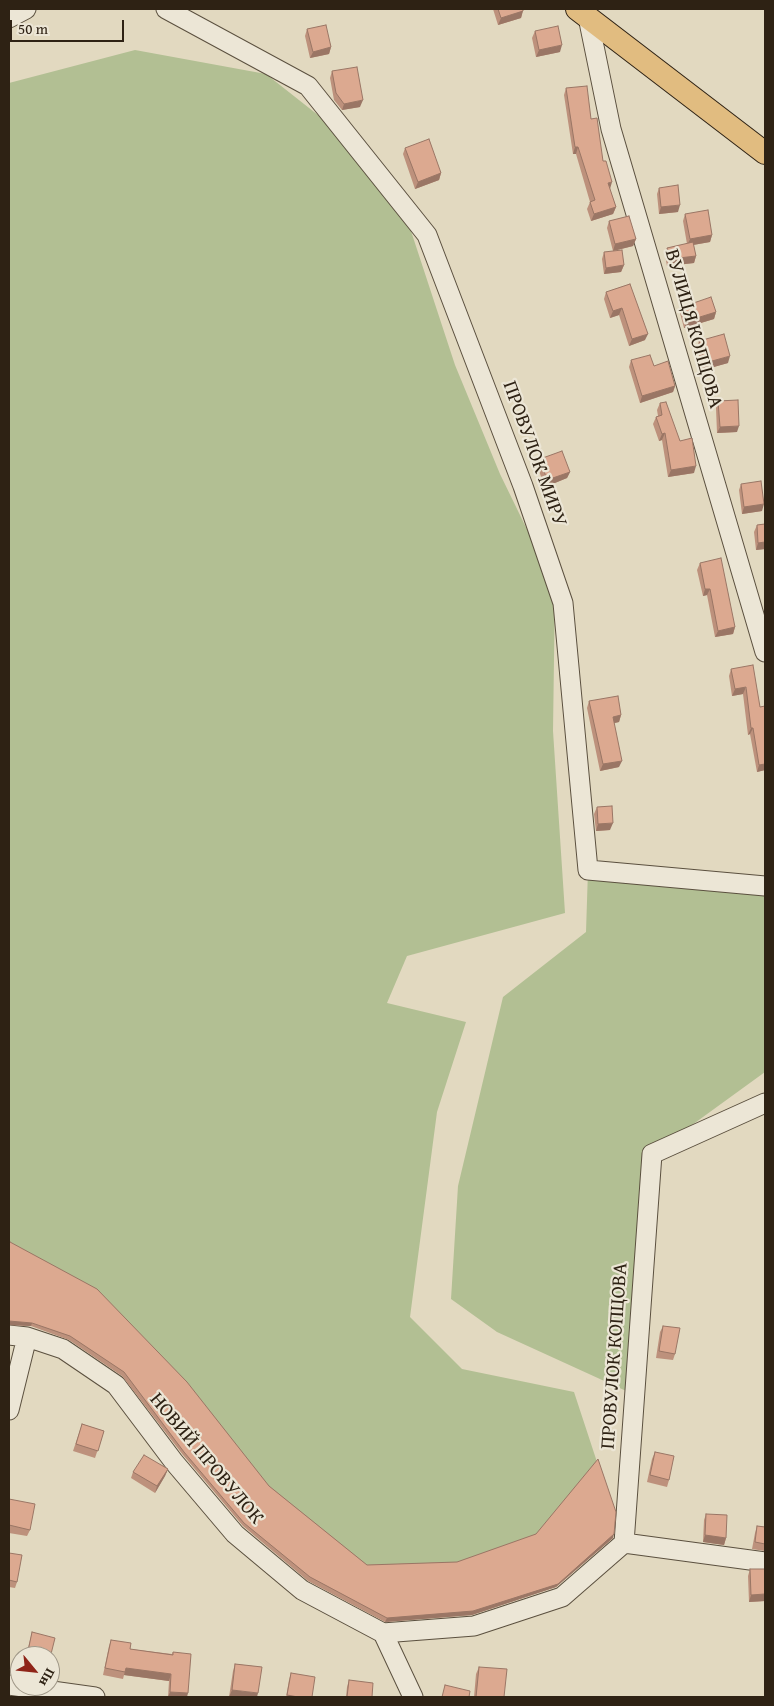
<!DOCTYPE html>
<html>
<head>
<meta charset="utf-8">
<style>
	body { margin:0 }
	#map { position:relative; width:774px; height:1706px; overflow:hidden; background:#e2d9c0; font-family:"Gentium Book Plus",serif }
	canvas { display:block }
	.frame { position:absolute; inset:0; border:10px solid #2e2214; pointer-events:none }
	.north { position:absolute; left:10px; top:1646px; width:50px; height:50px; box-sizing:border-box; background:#ece6d6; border:1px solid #a09888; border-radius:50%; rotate:118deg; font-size:14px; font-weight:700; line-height:20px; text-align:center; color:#2e2214 }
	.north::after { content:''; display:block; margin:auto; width:18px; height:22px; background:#8f2418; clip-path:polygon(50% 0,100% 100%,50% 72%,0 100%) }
	.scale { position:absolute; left:10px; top:20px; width:114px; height:22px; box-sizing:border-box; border:2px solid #2e2214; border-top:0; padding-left:6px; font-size:15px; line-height:18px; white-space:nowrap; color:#2e2214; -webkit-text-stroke:4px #ece6d6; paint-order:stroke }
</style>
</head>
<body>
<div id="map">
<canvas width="774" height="1706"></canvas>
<div class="frame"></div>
<div class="north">Пн</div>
<div class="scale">50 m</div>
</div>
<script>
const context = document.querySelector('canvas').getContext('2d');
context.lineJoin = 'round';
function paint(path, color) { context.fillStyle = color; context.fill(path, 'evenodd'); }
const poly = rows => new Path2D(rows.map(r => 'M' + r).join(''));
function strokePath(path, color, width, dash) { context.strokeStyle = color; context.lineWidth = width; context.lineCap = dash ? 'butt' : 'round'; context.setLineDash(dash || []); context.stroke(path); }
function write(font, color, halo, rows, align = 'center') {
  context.font = font + ' "Gentium Book Plus",serif'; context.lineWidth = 4.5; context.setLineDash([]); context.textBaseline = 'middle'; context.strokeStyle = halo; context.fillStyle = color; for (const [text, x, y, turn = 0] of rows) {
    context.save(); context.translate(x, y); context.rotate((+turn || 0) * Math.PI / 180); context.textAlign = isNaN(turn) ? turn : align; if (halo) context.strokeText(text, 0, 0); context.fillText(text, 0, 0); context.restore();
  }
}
const green = poly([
	[135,50,266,74,361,149,410,228,455,365,500,474,555,587,553,731,565,913,407,956,387,1003,466,1022,437,1112,410,1317,462,1369,574,1392,597,1462,535,1538,456,1565,365,1568,268,1490,9,1246,9,83],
	[588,870,765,886,765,1072,652,1154,635,1395,497,1332,451,1299,458,1186,503,997,586,932]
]);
const minor = poly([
	[166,9,308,86,427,235,523,486,563,603,588,870,765,886],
	[588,17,611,129,765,652],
	[9,18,26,9],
	[9,1335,27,1337,63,1349,116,1385,174,1462,235,1534,302,1590,383,1633,413,1697],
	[9,1410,27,1337],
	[624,1543,652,1154,765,1103],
	[624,1543,765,1562],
	[383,1633,474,1626,562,1597,624,1543],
	[9,1685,95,1697]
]);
const major = poly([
	[577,9,765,153]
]);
const wall = poly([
	[493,9,523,9,521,18,498,25],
	[307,29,331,47,329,54,310,58,305,36],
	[535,31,560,52,536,57,532,38],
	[332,71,360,107,342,110,334,100,330,78],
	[566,88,591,119,603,161,610,189,616,207,613,214,591,221,587,209,590,202,576,154,573,154,564,95],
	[405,148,441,173,439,180,415,189,403,154],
	[659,188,678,212,659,214,657,194],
	[685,214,712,235,710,242,693,245,696,256,694,263,667,266,665,255,667,248,687,244,683,221],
	[609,221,636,239,633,246,613,251,607,228],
	[604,252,624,265,621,272,604,274,602,259],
	[630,284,645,340,629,346,619,315,610,318,604,299,606,292],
	[682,307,716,312,714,319,684,328,680,313],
	[699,341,728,363,703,370,697,348],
	[631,360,654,366,675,386,673,392,640,403,629,367],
	[718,401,737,432,717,433,716,408],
	[660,403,680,441,694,473,668,477,662,440,659,441,653,424,656,417,658,416,657,410],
	[540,459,570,472,567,478,545,487,537,466],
	[741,484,762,511,742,514,739,490],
	[765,524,765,549,756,550,754,532,757,525],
	[700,563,735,627,733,634,715,637,707,595,703,596,697,570],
	[731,669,760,707,765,706,765,770,757,772,750,734,748,735,743,694,732,696,729,676],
	[589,701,621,715,619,722,614,723,619,767,600,771,587,708],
	[765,796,765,807,764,800],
	[597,807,610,830,596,831,594,814],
	[9,1243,269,1486,367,1565,457,1562,613,1538,556,1587,472,1615,385,1622,308,1581,243,1526,183,1455,122,1376,69,1340,31,1326,9,1325],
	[663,1326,675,1354,673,1360,656,1358,660,1332],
	[82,1424,104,1431,95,1458,73,1451],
	[655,1452,669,1480,667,1487,647,1482,652,1459],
	[168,1469,165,1476,155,1493,131,1478,133,1472],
	[9,1499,30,1530,27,1536,9,1533],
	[706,1514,726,1538,724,1545,703,1542,704,1520],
	[757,1526,765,1527,765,1551,752,1549,755,1533],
	[9,1553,17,1582,15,1588,9,1587],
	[750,1569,765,1569,765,1601,749,1602,748,1576],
	[32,1632,50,1656,26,1656],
	[111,1640,130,1649,172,1654,173,1652,187,1697,168,1697,169,1681,124,1675,123,1679,103,1675,109,1646],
	[235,1664,262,1667,229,1697,233,1671],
	[479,1667,504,1697,474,1697,476,1674],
	[291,1673,312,1697,286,1697,289,1680],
	[349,1680,372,1697,346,1697,347,1687]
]);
const shadedWall = poly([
	[523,11,521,18,498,25,501,18],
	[562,45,560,52,536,57,539,50],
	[331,47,329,54,310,58,313,52],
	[363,100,360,107,342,110,344,104],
	[575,147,578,147,576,154,573,154],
	[441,173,439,180,415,189,418,182],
	[612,182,610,189,608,183],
	[680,205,678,212,659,214,661,207],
	[616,207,613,214,591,221,594,214],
	[712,235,710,242,687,246,690,239],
	[636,239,633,246,613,251,615,244],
	[696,256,694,263,667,266,670,259],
	[624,265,621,272,604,274,606,268],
	[622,308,619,315,610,318,613,311],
	[716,312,714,319,684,328,687,321],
	[648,334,645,340,629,346,632,339],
	[730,356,728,363,703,370,705,363],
	[675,386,673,392,640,403,642,396],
	[739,426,737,432,717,433,720,427],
	[665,433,662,440,659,441,662,434],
	[696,466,694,473,668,477,671,470],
	[570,472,567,478,545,487,547,480],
	[764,504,762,511,742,514,744,507],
	[765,542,765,549,756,550,758,543],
	[705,589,710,589,707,595,703,596],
	[735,627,733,634,715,637,718,631],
	[746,687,743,694,732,696,735,689],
	[621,715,619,722,610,724,613,717],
	[751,728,753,728,750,734,748,735],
	[622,761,619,767,600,771,603,764],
	[765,764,765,770,757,772,759,765],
	[613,823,610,830,596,831,598,824],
	[9,1321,32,1323,31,1326,9,1325],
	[168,1469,165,1476,155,1493,157,1486],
	[614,1534,613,1538,556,1587,472,1615,385,1622,387,1618],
	[705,1535,726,1538,724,1545,703,1542],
	[765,1594,765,1601,749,1602,751,1595],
	[126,1668,171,1674,169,1681,124,1675],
	[232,1690,258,1693,257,1697,229,1697],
	[170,1692,188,1693,187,1697,168,1697]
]);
const building = poly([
	[498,9,523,9,523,11,501,18,498,9],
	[326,25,331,47,313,52,307,29,326,25],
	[558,26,562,45,539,50,535,31,558,26],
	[357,67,363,100,344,104,336,93,332,71,357,67],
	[587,86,591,119,597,118,603,161,606,161,612,182,608,183,616,207,594,214,590,202,595,200,578,147,575,147,566,88,587,86],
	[429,139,441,173,418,182,405,148,429,139],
	[678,185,680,205,661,207,659,188,678,185],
	[708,210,712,235,690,239,685,214,708,210],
	[629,216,636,239,615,244,609,221,629,216],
	[693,242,696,256,670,259,667,248,693,242],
	[622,250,624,265,606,268,604,252,622,250],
	[630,284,648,334,632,339,622,308,613,311,606,292,630,284],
	[711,297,716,312,687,321,682,307,711,297],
	[724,334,730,356,705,363,699,341,724,334],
	[650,355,654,366,668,361,675,386,642,396,631,360,650,355],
	[738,400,739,426,720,427,718,401,738,400],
	[666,402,680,441,692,438,696,466,671,470,665,433,662,434,656,417,662,415,660,403,666,402],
	[562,451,570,472,547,480,540,459,562,451],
	[761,481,764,504,744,507,741,484,761,481],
	[765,524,765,542,758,543,757,525,765,524],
	[721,558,735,627,718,631,710,589,705,589,700,563,721,558],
	[753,665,760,707,765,706,765,764,759,765,753,728,751,728,746,687,735,689,731,669,753,665],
	[618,696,621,715,613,717,622,761,603,764,589,701,618,696],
	[612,806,613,823,598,824,597,807,612,806],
	[10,1242,97,1289,187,1382,269,1486,367,1565,457,1562,536,1534,598,1459,616,1512,614,1534,558,1584,473,1611,387,1618,310,1577,244,1523,184,1452,124,1372,70,1336,32,1323,9,1321,9,1243,10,1242],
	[663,1326,680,1328,675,1354,659,1351,663,1326],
	[82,1424,104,1431,98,1451,76,1444,82,1424],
	[655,1452,674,1456,669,1480,650,1475,655,1452],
	[144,1455,168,1469,157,1486,133,1472,144,1455],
	[9,1499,35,1504,30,1530,9,1525,9,1499],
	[706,1514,727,1515,726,1538,705,1535,706,1514],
	[757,1526,765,1527,765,1544,755,1542,757,1526],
	[9,1553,22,1555,17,1582,9,1580,9,1553],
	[750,1569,765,1569,765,1594,751,1595,750,1569],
	[32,1632,55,1638,50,1658,50,1656,27,1656,32,1632],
	[111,1640,131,1643,130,1649,173,1655,173,1652,191,1654,188,1693,170,1692,171,1674,126,1668,125,1672,105,1668,111,1640],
	[235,1664,262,1667,258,1693,232,1690,235,1664],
	[479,1667,507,1669,504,1697,476,1697,479,1667],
	[291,1673,315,1677,312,1697,298,1697,287,1695,291,1673],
	[349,1680,373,1683,372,1697,347,1697,349,1680],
	[445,1685,470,1691,469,1697,442,1697,445,1685]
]);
const streetNames = [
	["ВУЛИЦЯ КОПЦОВА",693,329,74],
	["ПРОВУЛОК МИРУ",534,454,70],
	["ПРОВУЛОК КОПЦОВА",615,1356,-86],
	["НОВИЙ ПРОВУЛОК",206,1459,50]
];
paint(green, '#b2bf93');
strokePath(minor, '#5b503f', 21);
strokePath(major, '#2e2214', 24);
strokePath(minor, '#ece6d6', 19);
strokePath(major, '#e1bc80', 22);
paint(wall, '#bd917c');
paint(shadedWall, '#9a7665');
paint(building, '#dca990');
strokePath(building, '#9a7665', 1);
write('20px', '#2e2214', '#ece6d6', streetNames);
</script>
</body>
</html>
